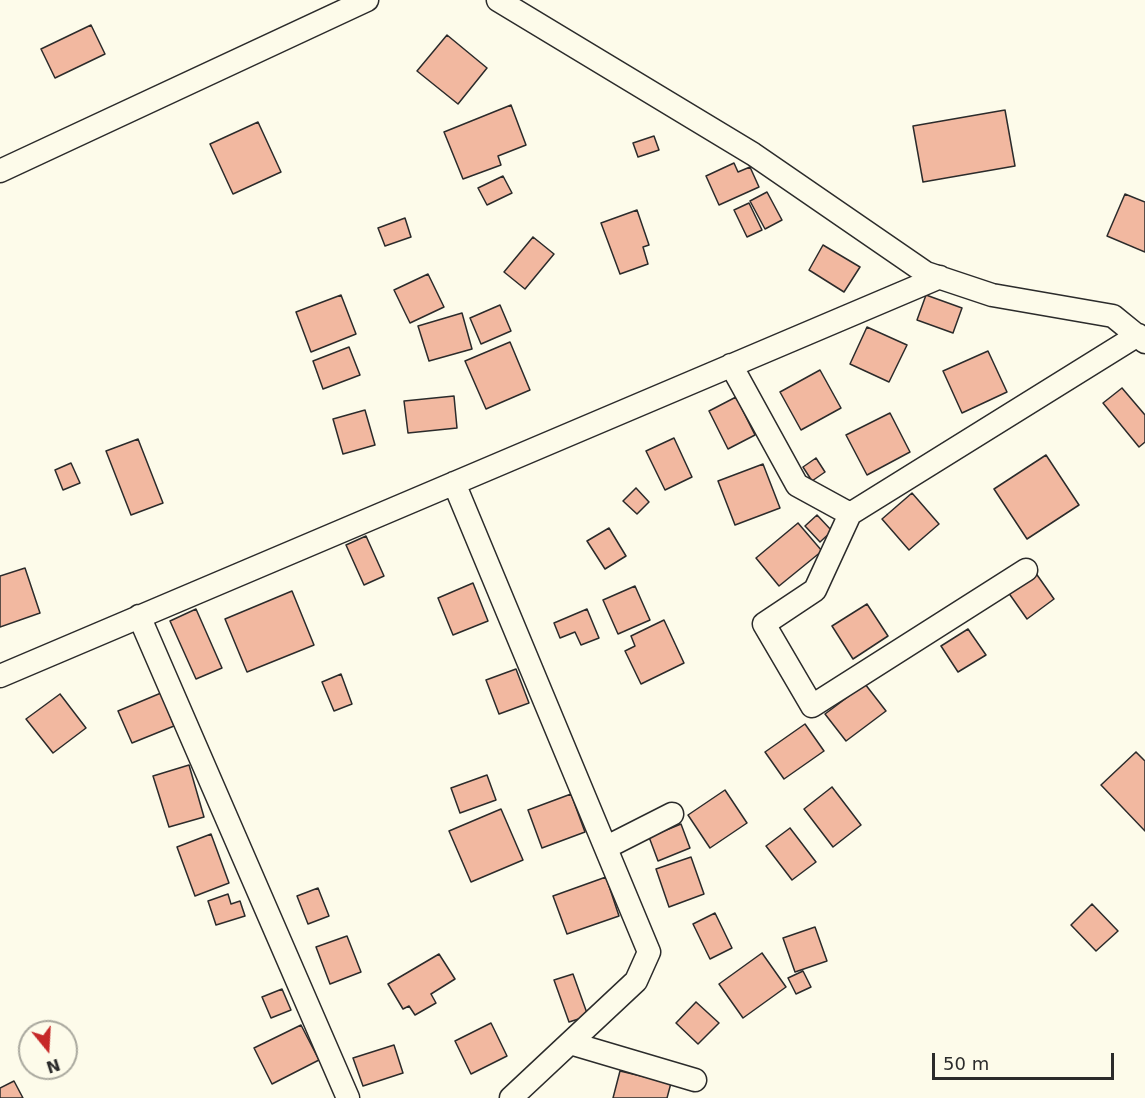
<!DOCTYPE html>
<html>
<head>
<meta charset="utf-8">
<style>
	body { margin:0 }
	#map { position:relative; width:1145px; height:1098px; overflow:hidden; background:#fdfbea; font-family:"DejaVu Sans",sans-serif }
	canvas { display:block }
	.north { position:absolute; left:18px; top:1020px; width:60px; height:60px; box-sizing:border-box; background:#fdfbea; border:2px solid #a9a89e; border-radius:50%; rotate:162deg; font-size:16px; font-weight:700; line-height:24px; text-align:center; color:#2b2b2b }
	.north::after { content:''; display:block; margin:auto; width:21px; height:27px; background:#c62828; clip-path:polygon(50% 0,100% 100%,50% 72%,0 100%) }
	.scale { position:absolute; left:932px; top:1053px; width:182px; height:27px; box-sizing:border-box; border:3px solid #2b2b2b; border-top:0; padding-left:8px; font-size:18px; line-height:21px; white-space:nowrap; color:#2b2b2b; -webkit-text-stroke:4px #fdfbea; paint-order:stroke }
</style>
</head>
<body>
<div id="map">
<canvas width="1145" height="1098"></canvas>
<div class="north">N</div>
<div class="scale">50 m</div>
</div>
<script>
const context = document.querySelector('canvas').getContext('2d');
context.lineJoin = 'round';
function paint(path, color) { context.fillStyle = color; context.fill(path, 'evenodd'); }
const poly = rows => new Path2D(rows.map(r => 'M' + r).join(''));
function strokePath(path, color, width, dash) { context.strokeStyle = color; context.lineWidth = width; context.lineCap = dash ? 'butt' : 'round'; context.setLineDash(dash || []); context.stroke(path); }
const building = poly([
	[91,25,105,54,55,78,41,49,91,25],
	[447,35,487,68,458,104,417,71,447,35],
	[511,105,526,145,498,156,501,165,463,179,444,132,511,105],
	[1005,110,1015,166,923,182,913,126,1005,110],
	[258,122,281,172,233,194,210,144,258,122],
	[654,136,659,150,638,157,633,143,654,136],
	[734,163,738,172,750,167,759,187,719,205,706,176,734,163],
	[503,176,512,193,487,205,478,188,503,176],
	[767,192,782,220,765,229,750,201,767,192],
	[1125,194,1145,202,1145,252,1107,236,1125,194],
	[749,203,762,230,747,237,734,210,749,203],
	[637,210,649,245,643,247,648,264,620,274,601,223,637,210],
	[405,218,411,237,385,246,378,228,405,218],
	[533,237,554,254,525,289,504,272,533,237],
	[823,245,860,267,844,292,809,270,823,245],
	[428,274,444,307,410,323,394,290,428,274],
	[341,295,356,334,311,352,296,312,341,295],
	[926,295,962,308,953,333,917,320,926,295],
	[500,305,511,331,481,344,470,318,500,305],
	[462,313,472,349,429,361,418,326,462,313],
	[867,327,907,345,889,382,850,364,867,327],
	[510,342,530,390,486,409,465,361,510,342],
	[349,347,360,375,323,389,313,361,349,347],
	[988,351,1007,392,962,413,943,371,988,351],
	[820,370,841,408,801,430,780,392,820,370],
	[1122,388,1145,415,1145,442,1139,447,1103,403,1122,388],
	[454,396,457,428,408,433,404,401,454,396],
	[736,397,755,435,728,449,709,411,736,397],
	[365,410,375,445,343,454,333,419,365,410],
	[890,413,910,452,867,475,846,435,890,413],
	[674,438,692,477,665,490,646,451,674,438],
	[138,439,163,503,131,515,106,451,138,439],
	[1046,455,1079,505,1027,539,994,489,1046,455],
	[816,458,825,472,812,481,803,467,816,458],
	[71,463,80,483,63,490,55,470,71,463],
	[763,464,780,508,735,525,718,481,763,464],
	[636,488,649,502,637,514,623,501,636,488],
	[912,493,939,524,909,550,882,519,912,493],
	[817,515,832,531,820,542,805,526,817,515],
	[798,523,822,551,779,586,756,558,798,523],
	[609,528,626,556,605,569,587,541,609,528],
	[366,536,384,576,364,585,346,545,366,536],
	[25,568,40,613,0,627,0,576,25,568],
	[1035,572,1054,599,1027,619,1008,592,1035,572],
	[473,583,488,621,453,635,438,598,473,583],
	[635,586,650,620,618,634,603,600,635,586],
	[292,591,314,645,247,672,225,619,292,591],
	[867,604,888,636,853,659,832,626,867,604],
	[196,609,222,668,196,679,170,621,196,609],
	[587,609,599,638,581,645,575,632,560,638,554,623,587,609],
	[664,620,684,663,641,684,625,651,635,646,631,636,664,620],
	[968,629,986,655,958,672,941,646,968,629],
	[516,669,529,703,499,714,486,680,516,669],
	[341,674,352,704,334,711,322,682,341,674],
	[865,684,886,711,846,741,825,714,865,684],
	[161,693,174,726,132,743,118,711,161,693],
	[60,694,86,728,53,753,26,719,60,694],
	[805,724,824,751,784,779,765,752,805,724],
	[1136,752,1145,761,1145,831,1101,785,1136,752],
	[189,765,204,817,169,827,153,776,189,765],
	[487,775,496,800,460,813,451,788,487,775],
	[832,787,861,825,833,847,804,809,832,787],
	[725,790,747,823,710,848,688,815,725,790],
	[571,794,585,832,542,848,528,810,571,794],
	[501,809,523,860,471,882,449,831,501,809],
	[681,824,690,848,658,861,649,837,681,824],
	[790,828,816,862,792,880,766,846,790,828],
	[211,834,229,883,195,896,177,847,211,834],
	[691,857,704,894,669,907,656,869,691,857],
	[606,877,619,916,567,934,553,896,606,877],
	[318,888,329,916,308,924,297,896,318,888],
	[228,894,231,904,240,901,245,916,216,925,208,901,228,894],
	[1092,904,1118,931,1096,951,1071,925,1092,904],
	[715,913,732,948,710,959,693,924,715,913],
	[815,927,827,961,795,972,783,938,815,927],
	[347,936,361,972,330,984,316,947,347,936],
	[762,953,786,987,743,1018,719,984,762,953],
	[439,954,455,979,431,994,436,1003,415,1015,409,1006,403,1009,388,984,439,954],
	[803,971,811,987,796,994,788,978,803,971],
	[573,974,588,1016,569,1022,554,980,573,974],
	[282,989,291,1010,271,1018,262,997,282,989],
	[696,1002,719,1023,698,1044,676,1023,696,1002],
	[491,1023,507,1056,471,1074,455,1041,491,1023],
	[301,1025,319,1060,272,1084,254,1048,301,1025],
	[394,1045,403,1073,363,1086,353,1058,394,1045],
	[620,1071,671,1083,667,1098,613,1098,620,1071],
	[14,1081,23,1098,0,1098,0,1088,14,1081]
]);
const street = poly([
	[498,0,753,154,926,273,992,295,1113,316,1145,342],
	[0,171,367,0],
	[731,365,797,485,850,514],
	[454,483,649,952,636,981,511,1098],
	[1026,570,812,706,764,624,815,590,850,514,1138,335],
	[139,616,348,1098],
	[0,676,940,277],
	[607,847,672,814],
	[570,1043,695,1080]
]);
paint(building, '#f2b8a0');
strokePath(building, '#2b2b2b', 1.5);
strokePath(street, '#2b2b2b', 25);
strokePath(street, '#fdfbea', 22);
</script>
</body>
</html>
